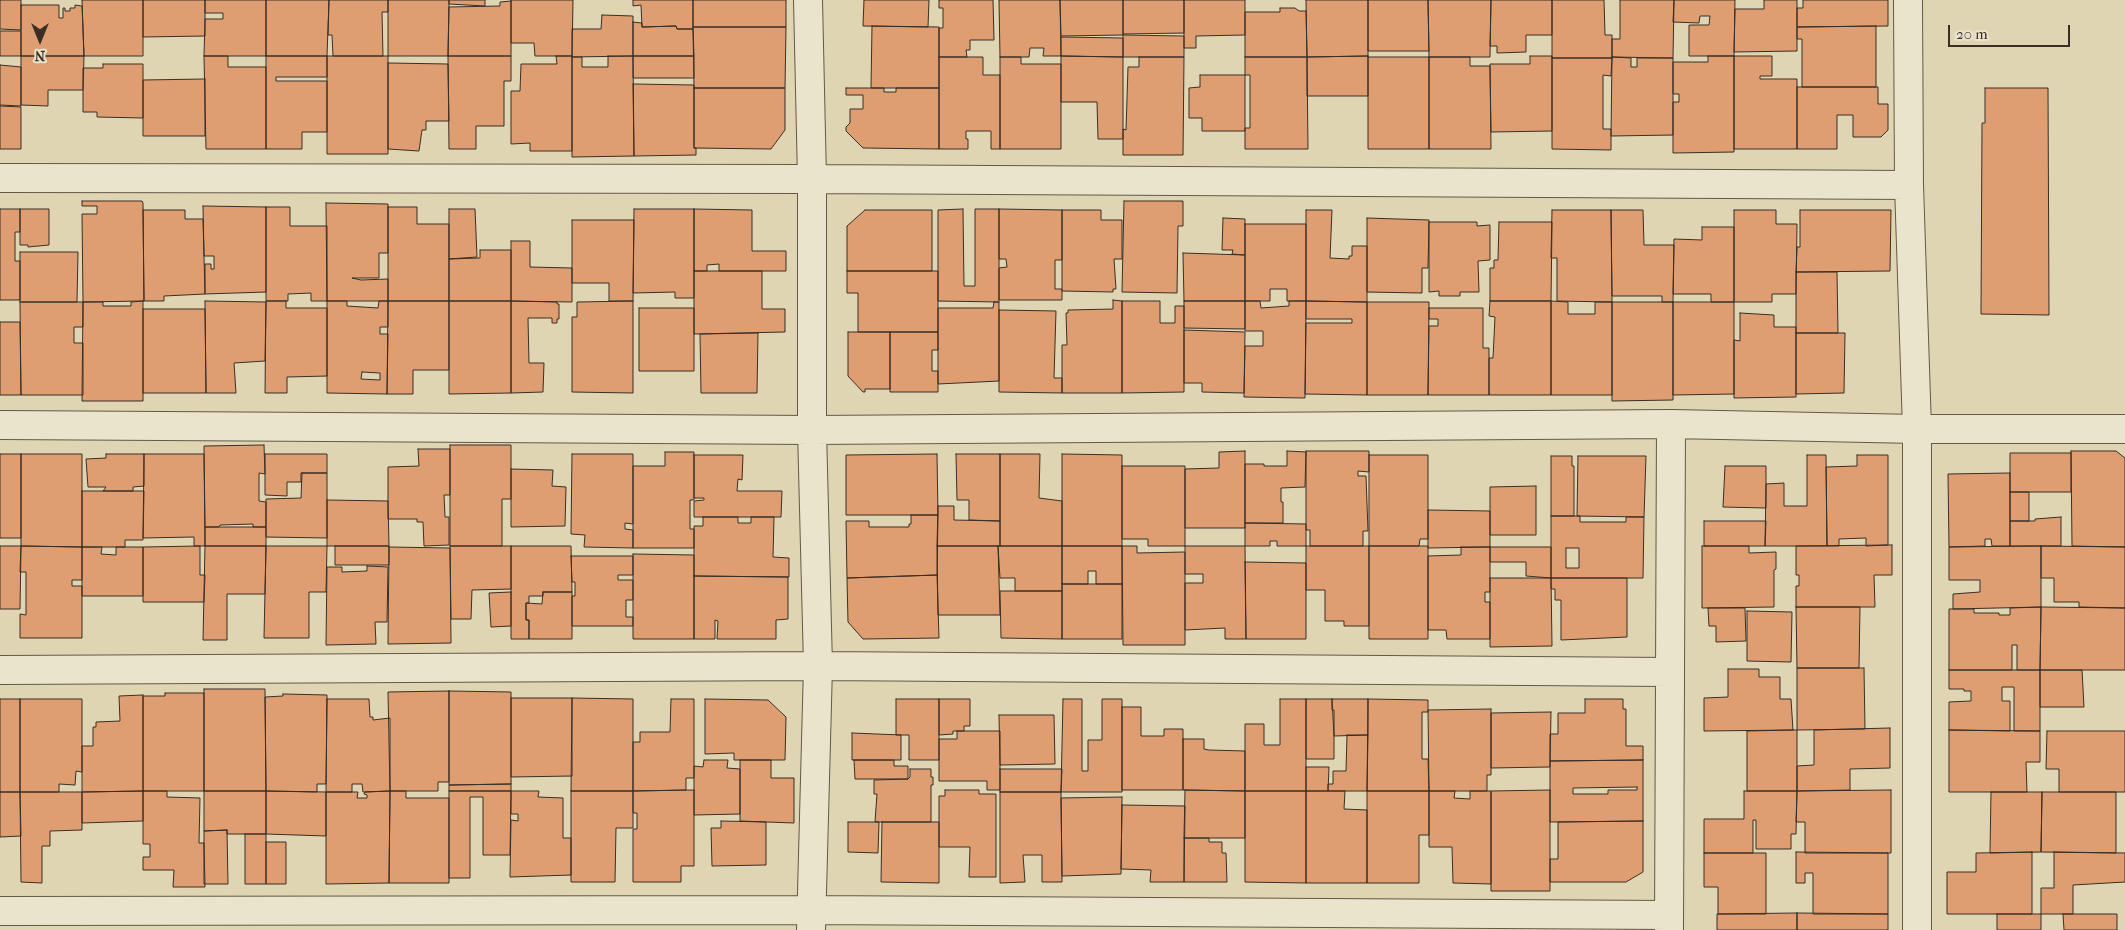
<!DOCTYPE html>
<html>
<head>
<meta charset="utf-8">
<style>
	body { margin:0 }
	#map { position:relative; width:2125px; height:930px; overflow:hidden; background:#dfd5b2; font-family:"IM FELL French Canon",serif }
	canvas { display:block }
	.north { position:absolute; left:15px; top:15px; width:50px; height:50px; -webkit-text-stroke:4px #eae4cd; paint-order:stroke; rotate:180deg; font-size:14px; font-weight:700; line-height:20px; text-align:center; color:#3b2e25 }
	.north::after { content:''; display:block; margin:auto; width:18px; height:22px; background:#3b2e25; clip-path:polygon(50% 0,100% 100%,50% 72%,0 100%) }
	.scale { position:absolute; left:1948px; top:25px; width:122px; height:22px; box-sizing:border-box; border:2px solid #3b2e25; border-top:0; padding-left:6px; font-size:15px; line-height:18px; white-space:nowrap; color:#3b2e25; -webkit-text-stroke:4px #eae4cd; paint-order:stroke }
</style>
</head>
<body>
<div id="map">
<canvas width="2125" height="930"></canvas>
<div class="north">N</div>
<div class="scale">20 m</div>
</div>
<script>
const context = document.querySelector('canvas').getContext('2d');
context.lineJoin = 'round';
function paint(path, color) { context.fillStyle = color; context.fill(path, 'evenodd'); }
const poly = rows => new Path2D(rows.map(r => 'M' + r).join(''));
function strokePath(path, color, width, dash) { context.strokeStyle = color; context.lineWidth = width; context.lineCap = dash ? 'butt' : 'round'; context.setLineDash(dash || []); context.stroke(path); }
const building = poly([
	[0,0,21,0,21,30,0,29,0,0],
	[82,0,143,0,143,56,84,56,82,0],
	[143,0,205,0,205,36,143,37,143,0],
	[205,0,266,0,266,56,204,56,205,19,223,19,223,13,205,13,205,0],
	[266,0,329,0,327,56,266,56,266,0],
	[329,0,388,0,388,12,382,12,383,56,333,56,332,35,328,35,329,0],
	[388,0,449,0,448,56,388,56,388,0],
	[449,0,485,0,485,6,449,4,449,0],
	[511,0,573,0,572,56,535,56,534,43,511,43,511,0],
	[633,0,693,0,693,29,677,29,676,26,642,27,641,5,633,6,633,0],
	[693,0,786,0,786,27,693,27,693,0],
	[864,0,929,0,928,27,863,26,864,0],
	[939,0,993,0,994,40,970,40,970,50,966,50,967,57,939,57,939,28,943,28,943,8,939,8,939,0],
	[999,0,1060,0,1061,56,1043,56,1044,48,1030,48,1029,57,1000,57,999,0],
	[1060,0,1123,0,1123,35,1061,36,1060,0],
	[1123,0,1184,0,1184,33,1123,34,1123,0],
	[1184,0,1245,0,1245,35,1196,36,1196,48,1184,48,1184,0],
	[1306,0,1368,0,1368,56,1307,57,1306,0],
	[1368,0,1428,0,1429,51,1368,51,1368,0],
	[1428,0,1491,0,1490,57,1429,57,1428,0],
	[1491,0,1552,0,1552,35,1526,35,1526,52,1497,53,1497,46,1490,46,1491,0],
	[1552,0,1604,0,1605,35,1612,35,1612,58,1552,58,1552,0],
	[1620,0,1674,0,1673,58,1612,57,1612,39,1620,39,1620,0],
	[1674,0,1735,0,1734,56,1689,56,1689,25,1709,25,1710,16,1700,16,1699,23,1673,22,1674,0],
	[1764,0,1797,0,1797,51,1734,52,1735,9,1764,9,1764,0],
	[1803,0,1888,0,1888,26,1797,27,1797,8,1803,8,1803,0],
	[511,1,511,56,448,56,449,7,500,6,500,2,511,1],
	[21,5,59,5,59,18,63,18,63,8,65,8,65,11,70,11,70,8,75,8,75,5,82,6,84,56,21,56,21,5],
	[1280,8,1295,8,1299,11,1306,11,1307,57,1245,57,1245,12,1280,12,1280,8],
	[602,15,633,16,633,56,572,57,572,29,601,29,602,15],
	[633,22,642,23,642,27,676,26,677,29,693,29,694,56,633,56,633,22],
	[872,26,939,27,939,88,871,88,872,26],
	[1876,26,1876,87,1802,87,1802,39,1797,39,1797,27,1876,26],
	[693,27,786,27,785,88,694,88,693,27],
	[0,31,21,31,21,56,0,56,0,31],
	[1123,35,1184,36,1184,57,1123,57,1123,35],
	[1061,37,1123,38,1123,57,1061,56,1061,37],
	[21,56,84,56,83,90,48,90,48,106,21,105,21,56],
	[204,56,228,56,228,67,266,67,266,149,206,149,204,56],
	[266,56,327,56,327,77,276,77,276,81,327,81,327,132,302,132,302,149,266,149,266,56],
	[327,56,388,56,388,154,327,154,327,56],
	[448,56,511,56,511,81,504,81,504,126,476,126,476,149,449,149,448,56],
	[556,56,572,56,572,151,530,151,530,143,511,144,511,91,520,91,521,64,557,64,556,56],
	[608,56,633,56,634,156,572,157,572,57,582,57,582,67,608,67,608,56],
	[633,56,694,56,694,78,633,78,633,56],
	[1061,56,1123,57,1123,139,1098,139,1097,102,1061,102,1061,56],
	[1368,56,1368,96,1307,96,1307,57,1368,56],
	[1530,56,1552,56,1552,131,1491,132,1490,64,1530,64,1530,56],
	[1708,56,1734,56,1734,152,1673,153,1673,102,1679,102,1679,94,1673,94,1673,62,1708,62,1708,56],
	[1734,56,1772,56,1772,76,1760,76,1760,79,1797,79,1797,149,1734,149,1734,56],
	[939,57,983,57,983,75,1000,75,1000,149,991,149,991,131,966,131,966,139,968,139,968,149,939,149,939,57],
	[1000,57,1021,57,1021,64,1061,64,1061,149,1000,149,1000,57],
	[1139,57,1184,57,1183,155,1123,155,1123,129,1126,130,1128,67,1139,67,1139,57],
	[1245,57,1307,57,1308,149,1245,149,1245,128,1250,128,1250,75,1245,75,1245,57],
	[1368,57,1429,57,1429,149,1368,149,1368,57],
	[1429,57,1470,57,1470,66,1490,66,1491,149,1429,149,1429,57],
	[1612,57,1631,58,1631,67,1637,67,1637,58,1673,58,1673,135,1611,136,1612,57],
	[1552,58,1612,58,1611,76,1603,75,1603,129,1611,129,1611,150,1552,149,1552,58],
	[388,63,448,64,449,121,426,121,426,130,422,130,419,151,388,149,388,63],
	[103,64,143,64,143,118,97,117,97,112,83,112,83,68,103,68,103,64],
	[0,65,21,67,21,106,0,105,0,65],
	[1200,75,1245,75,1245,131,1202,131,1202,118,1189,118,1189,88,1200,87,1200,75],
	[205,79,205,136,143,136,143,80,205,79],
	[633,84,694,85,694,148,696,148,696,155,634,156,633,84],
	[1797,87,1878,87,1878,104,1888,104,1888,130,1881,137,1853,137,1853,115,1837,115,1837,149,1797,149,1797,87],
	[694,88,785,88,785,130,771,149,694,148,694,88],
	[846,88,884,88,884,92,896,92,896,88,939,88,939,149,863,148,846,131,846,127,850,123,850,109,863,109,863,95,846,95,846,88],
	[1985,88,2048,88,2049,315,1981,314,1982,123,1985,123,1985,88],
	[0,106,21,107,21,149,0,149,0,106],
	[82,201,142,201,143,203,144,301,83,302,82,214,97,214,97,206,82,206,82,201],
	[1124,201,1183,201,1183,226,1178,226,1177,293,1122,292,1124,201],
	[326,203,388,204,388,253,379,253,379,278,352,278,361,280,388,279,388,301,327,301,326,203],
	[203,206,266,207,266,292,205,294,205,264,211,264,211,269,214,269,214,256,204,256,203,206],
	[266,207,290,207,290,226,327,226,327,301,311,301,311,293,288,294,288,301,266,301,266,207],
	[388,207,417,207,417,224,449,224,449,301,388,301,388,207],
	[0,209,20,209,20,232,15,232,15,261,20,261,20,300,0,300,0,209],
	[20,209,49,209,49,245,28,247,28,245,20,245,20,209],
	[449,209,475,209,477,257,449,259,449,209],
	[634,209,694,209,694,298,675,298,675,292,633,293,634,209],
	[694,209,752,210,752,251,786,251,786,271,719,271,719,264,707,265,707,271,694,271,694,209],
	[963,209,964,286,975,286,975,209,999,209,999,302,938,301,938,210,963,209],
	[999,209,1062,210,1062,260,1055,260,1055,289,1062,289,1062,300,999,300,999,268,1007,267,1006,259,999,259,999,209],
	[143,210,185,210,185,219,203,219,205,294,164,296,164,301,144,301,143,210],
	[865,210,932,210,932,271,847,271,847,226,865,210],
	[1062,210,1101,210,1101,220,1122,220,1122,259,1114,259,1116,289,1113,289,1113,292,1062,291,1062,210],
	[1306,210,1332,210,1330,258,1349,259,1349,256,1352,256,1352,246,1367,246,1367,302,1306,301,1306,210],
	[1552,210,1611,210,1612,302,1557,301,1557,258,1551,258,1552,210],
	[1611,210,1643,210,1644,245,1674,245,1673,302,1662,302,1662,296,1612,296,1611,210],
	[1734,210,1776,210,1776,224,1797,224,1796,294,1772,294,1772,302,1734,302,1734,210],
	[1800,210,1891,210,1890,271,1796,272,1797,247,1800,247,1800,210],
	[1223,218,1245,219,1245,255,1232,254,1233,250,1222,250,1223,218],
	[1367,218,1429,220,1428,268,1422,268,1422,293,1367,292,1367,218],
	[572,220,634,220,633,301,609,301,609,283,572,283,572,220],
	[1429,222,1477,222,1477,226,1490,225,1490,260,1478,261,1479,292,1460,292,1460,296,1439,296,1439,291,1429,292,1429,222],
	[1499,222,1552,222,1551,301,1490,301,1490,268,1494,268,1494,260,1498,260,1499,222],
	[1245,224,1306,224,1306,301,1287,301,1287,289,1270,289,1270,301,1245,301,1245,224],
	[1702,227,1734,227,1734,302,1711,302,1711,294,1673,294,1674,239,1702,240,1702,227],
	[511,241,530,241,530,267,572,268,572,302,511,301,511,241],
	[480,250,511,250,511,301,449,301,449,259,480,258,480,250],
	[20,252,78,252,77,302,20,302,20,252],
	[1183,253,1245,255,1245,301,1184,301,1183,253],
	[694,271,762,271,762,309,785,309,785,332,694,334,694,271],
	[847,271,938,271,938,332,858,332,858,293,847,293,847,271],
	[1796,272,1837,272,1838,333,1796,333,1796,272],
	[1113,300,1122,301,1122,393,1062,393,1062,345,1067,345,1066,313,1068,313,1068,310,1113,309,1113,300],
	[143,301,143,401,82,401,83,302,103,302,103,306,131,306,131,302,143,301],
	[205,301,266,302,265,361,234,363,236,393,206,393,205,301],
	[286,301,286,308,327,308,327,376,287,377,287,393,265,393,266,301,286,301],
	[327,301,347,301,347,306,378,308,379,301,388,301,388,327,380,327,380,334,388,334,387,394,327,393,327,301],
	[362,372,380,373,380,380,361,379,362,372],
	[388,301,449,301,449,370,413,370,413,394,387,394,388,301],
	[449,301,511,301,511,393,449,394,449,301],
	[511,301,557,302,557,304,559,304,559,319,557,319,557,323,552,323,552,318,528,318,529,363,544,363,543,392,511,393,511,301],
	[633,301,633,393,572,392,572,317,577,317,577,302,633,301],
	[1122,301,1160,301,1160,323,1175,323,1175,306,1184,306,1184,392,1122,393,1122,301],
	[1184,301,1245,301,1245,329,1184,328,1184,301],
	[1245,301,1260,301,1261,308,1289,306,1289,301,1306,301,1305,398,1244,397,1245,346,1263,346,1263,331,1245,331,1245,301],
	[1306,301,1367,302,1367,395,1305,394,1306,323,1352,323,1352,319,1306,319,1306,301],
	[1490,301,1551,301,1551,395,1489,395,1489,358,1493,358,1495,317,1489,316,1490,301],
	[1551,301,1568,302,1568,314,1595,314,1595,302,1612,302,1612,395,1551,395,1551,301],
	[20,302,83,302,83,327,74,327,74,343,83,343,83,395,21,395,20,302],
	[994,302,999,302,999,381,938,384,938,308,993,308,994,302],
	[1367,302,1429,302,1428,395,1367,395,1367,302],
	[1612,302,1673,302,1673,400,1612,401,1612,302],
	[1673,302,1734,302,1734,394,1673,395,1673,302],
	[639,308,694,308,694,371,639,371,639,308],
	[1429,308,1483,308,1483,348,1489,348,1489,395,1428,395,1429,326,1438,326,1438,319,1429,319,1429,308],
	[143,309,205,309,206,393,143,393,143,309],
	[999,310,1056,311,1054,378,1062,378,1062,393,999,392,999,310],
	[1740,313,1774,315,1774,327,1796,327,1796,397,1734,398,1734,340,1740,341,1740,313],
	[0,322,20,322,21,395,0,395,0,322],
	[1184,330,1245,332,1244,393,1202,392,1202,383,1184,383,1184,330],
	[848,332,890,332,890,389,865,389,865,392,863,392,848,376,848,332],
	[890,332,938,332,938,350,932,350,932,371,938,371,938,392,890,392,890,332],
	[758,333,757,393,701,393,700,334,758,333],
	[1796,333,1845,333,1844,393,1796,394,1796,333],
	[264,445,265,474,259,473,259,501,266,502,266,527,253,527,253,524,220,525,219,527,205,527,204,446,264,445],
	[450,445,511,445,511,499,502,499,502,546,450,546,450,445],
	[418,449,450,449,450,495,444,495,445,517,449,517,449,545,424,546,423,522,417,522,417,519,388,519,388,467,419,466,418,449],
	[1245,451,1245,528,1185,528,1185,469,1219,468,1219,452,1245,451],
	[1287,451,1306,452,1305,487,1281,488,1281,502,1283,502,1283,523,1245,523,1245,464,1264,464,1264,466,1287,466,1287,451],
	[1306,451,1369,451,1369,472,1358,471,1358,476,1366,476,1368,531,1363,531,1363,546,1310,546,1310,530,1306,530,1306,451],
	[2071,451,2116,451,2125,458,2125,547,2072,546,2071,451],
	[665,452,694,452,694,500,690,500,690,529,694,529,694,548,633,548,633,466,665,466,665,452],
	[2071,453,2071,492,2010,492,2010,453,2071,453],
	[0,454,21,454,21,538,0,538,0,454],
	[21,454,82,454,82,547,21,546,21,454],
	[106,454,144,454,144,486,133,487,133,491,103,491,106,487,88,487,86,459,106,458,106,454],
	[144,454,204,454,205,546,194,546,194,537,143,538,144,454],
	[265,454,327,454,327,473,301,473,301,482,287,482,287,496,265,495,265,454],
	[572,454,633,454,633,524,625,523,625,529,633,530,633,548,584,547,585,535,571,534,572,454],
	[937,454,938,515,846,515,846,455,937,454],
	[956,454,1000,454,1000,521,969,520,969,500,957,500,956,454],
	[1000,454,1040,454,1039,498,1062,501,1062,546,1000,546,1000,454],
	[1062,454,1122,455,1122,546,1062,546,1062,454],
	[694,455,743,455,742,480,738,479,737,491,782,491,781,517,694,517,694,501,704,500,704,498,694,498,694,455],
	[1369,455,1428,455,1428,539,1420,539,1419,546,1369,546,1369,455],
	[1807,455,1826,455,1827,546,1765,546,1766,484,1784,483,1784,506,1807,506,1807,455],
	[1857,455,1888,455,1888,545,1866,546,1866,538,1839,539,1839,546,1827,546,1826,467,1857,466,1857,455],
	[1551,456,1572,456,1572,466,1574,466,1574,516,1551,516,1551,456],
	[1578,456,1646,456,1644,517,1577,516,1578,456],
	[1122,466,1185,466,1185,546,1148,546,1148,539,1122,539,1122,466],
	[1725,466,1766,466,1766,508,1723,507,1725,466],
	[511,469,553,470,552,486,566,487,565,526,511,527,511,469],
	[302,473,327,473,327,538,266,537,266,499,301,498,302,473],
	[2010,473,2010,546,1992,546,1991,539,1985,539,1985,546,1949,547,1948,474,2010,473],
	[1536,486,1536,535,1490,535,1490,487,1536,486],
	[82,491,144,491,143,540,125,540,125,547,82,547,82,491],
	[2010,492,2029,492,2029,521,2010,521,2010,492],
	[327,500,388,501,389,546,327,546,327,500],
	[938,506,954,506,954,520,1000,521,1000,546,937,546,938,506],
	[1428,510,1490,511,1490,547,1428,548,1428,510],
	[911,515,938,515,937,575,847,578,846,521,869,521,869,527,909,527,909,524,911,524,911,515],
	[1551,516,1580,516,1580,522,1626,522,1626,517,1644,517,1643,578,1551,578,1551,516],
	[1566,548,1579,548,1579,568,1566,568,1566,548],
	[703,517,738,517,738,523,751,523,751,517,774,517,773,557,789,558,789,577,694,576,694,526,703,526,703,517],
	[2061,517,2061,546,2010,546,2010,521,2035,521,2035,519,2061,517],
	[1704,521,1766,521,1765,546,1704,546,1704,521],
	[1245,523,1306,524,1306,546,1277,546,1277,541,1270,541,1270,546,1245,546,1245,523],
	[205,527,266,527,266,546,205,546,205,527],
	[1892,545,1892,575,1874,575,1875,607,1796,607,1796,586,1799,586,1799,575,1796,575,1796,546,1892,545],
	[0,546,21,546,20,609,0,609,0,546],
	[21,546,82,547,82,580,72,580,72,586,82,586,82,638,20,638,20,614,26,615,26,572,20,572,21,546],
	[200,546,200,575,205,575,204,602,143,602,143,547,200,546],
	[205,546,266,546,265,594,227,594,227,640,203,640,205,546],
	[266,546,327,546,326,592,309,592,309,638,264,638,266,546],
	[335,546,389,546,389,565,335,565,335,546],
	[450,546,511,546,511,589,472,590,471,619,451,619,450,546],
	[511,546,571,546,572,592,543,592,543,596,529,596,529,603,526,603,526,620,529,620,529,639,511,639,511,546],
	[937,546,998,546,1000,615,938,615,937,546],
	[998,546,1062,546,1062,591,1015,591,1015,578,1000,578,998,546],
	[1062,546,1122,546,1122,584,1096,584,1096,571,1088,571,1088,584,1062,584,1062,546],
	[1122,546,1137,546,1137,553,1185,552,1185,645,1123,645,1122,546],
	[1185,546,1245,546,1246,639,1225,639,1225,628,1185,630,1185,583,1203,583,1203,574,1185,574,1185,546],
	[1306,546,1369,546,1369,626,1344,626,1344,621,1325,621,1325,590,1306,590,1306,546],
	[1369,546,1428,546,1428,639,1369,639,1369,546],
	[1702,546,1749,546,1749,553,1776,552,1776,569,1774,570,1774,607,1702,608,1702,546],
	[2041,546,2125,547,2125,608,2079,607,2079,602,2054,602,2054,578,2041,578,2041,546],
	[2041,546,2041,607,1953,609,1953,594,1980,592,1980,580,1949,580,1949,547,2041,546],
	[82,547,102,547,101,554,116,555,116,547,143,547,143,596,82,596,82,547],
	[389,547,450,548,451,643,388,644,389,547],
	[1461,547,1490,547,1490,592,1485,592,1485,602,1490,602,1490,639,1447,639,1446,630,1428,630,1428,556,1461,555,1461,547],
	[1490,547,1551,547,1551,578,1526,576,1526,562,1490,562,1490,547],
	[633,554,694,555,694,639,633,639,633,554],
	[571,556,633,556,633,575,618,575,618,580,633,580,633,600,626,600,626,617,633,617,633,626,572,626,572,596,575,596,575,582,572,582,571,556],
	[1245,562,1306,563,1306,639,1246,639,1245,562],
	[367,566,388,567,387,622,375,622,376,644,326,645,327,567,342,567,342,572,367,571,367,566],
	[937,575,939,638,863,639,848,622,847,578,937,575],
	[694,576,788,577,788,619,776,620,776,639,717,639,718,621,715,620,715,639,694,639,694,576],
	[1490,578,1551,578,1552,646,1490,647,1490,578],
	[1551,578,1627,578,1627,637,1561,640,1561,600,1555,600,1555,589,1551,589,1551,578],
	[1062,584,1122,584,1122,639,1062,639,1062,584],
	[1000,591,1062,591,1062,639,1001,638,1000,591],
	[511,592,511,626,491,627,489,593,511,592],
	[543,592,572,592,572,639,529,639,529,620,526,620,526,603,542,604,543,592],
	[1796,607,1860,607,1859,668,1797,668,1796,607],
	[2041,607,2125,608,2125,670,2040,670,2041,607],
	[2041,607,2040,670,2017,670,2017,645,2012,645,2012,670,1949,670,1949,609,1974,609,1974,613,1999,613,1999,615,2010,615,2010,608,2041,607],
	[1708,608,1745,608,1746,641,1716,642,1716,626,1709,626,1708,608],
	[1747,611,1792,612,1791,662,1747,661,1747,611],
	[1864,668,1865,729,1797,730,1797,668,1864,668],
	[1728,669,1759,669,1759,677,1780,677,1780,699,1791,699,1793,730,1704,731,1704,698,1728,697,1728,669],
	[1949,670,2040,670,2040,731,2014,731,2014,687,2002,687,2002,701,2010,701,2010,731,1949,730,1949,702,1971,701,1971,691,1964,691,1964,689,1949,689,1949,670],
	[2040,670,2082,670,2084,707,2040,707,2040,670],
	[204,689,265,689,266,791,204,791,204,689],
	[449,691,449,782,438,782,438,791,390,791,388,692,449,691],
	[449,691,511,692,511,784,449,785,449,691],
	[165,693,204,693,204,791,143,791,143,696,165,696,165,693],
	[283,694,327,695,326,784,317,784,317,792,266,791,265,697,283,696,283,694],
	[143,695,143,791,82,792,82,746,93,746,93,727,96,727,96,722,120,721,119,696,143,695],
	[511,698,572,698,572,776,511,777,511,698],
	[572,698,633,699,633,791,571,791,572,698],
	[0,699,20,699,20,792,0,792,0,699],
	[20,699,82,699,82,772,76,771,75,785,59,784,59,792,20,792,20,699],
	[327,699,369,699,370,717,373,717,373,720,390,718,390,791,363,792,362,784,352,784,352,792,326,792,327,699],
	[671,699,694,699,694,778,686,778,686,790,633,791,633,742,640,742,640,732,670,732,671,699],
	[705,699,768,700,786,717,785,760,734,760,734,753,705,754,705,699],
	[896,699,939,699,939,760,909,760,909,735,896,735,896,699],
	[939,699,970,699,970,726,964,726,964,731,953,731,953,734,939,735,939,699],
	[1063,699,1082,699,1082,771,1088,771,1088,740,1102,740,1102,699,1122,699,1122,792,1061,792,1063,699],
	[1280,699,1306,699,1306,791,1245,791,1245,724,1264,724,1264,745,1280,745,1280,699],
	[1306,699,1332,699,1332,710,1334,710,1334,759,1306,759,1306,699],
	[1332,699,1368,699,1368,735,1334,736,1332,699],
	[1368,699,1428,700,1428,712,1422,712,1422,759,1428,759,1429,791,1367,791,1368,699],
	[1585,699,1623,699,1623,709,1626,709,1626,746,1643,746,1643,760,1550,761,1550,734,1558,734,1558,713,1585,713,1585,699],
	[1122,707,1141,707,1141,736,1164,736,1164,729,1183,729,1183,790,1122,790,1122,707],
	[1491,709,1491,775,1487,775,1487,791,1429,791,1428,710,1491,709],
	[1551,712,1550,767,1491,768,1491,713,1551,712],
	[999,715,1054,715,1055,764,1000,765,999,715],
	[1890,728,1890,768,1850,769,1850,790,1797,791,1797,766,1814,765,1814,730,1890,728],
	[1793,730,1797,730,1797,791,1747,791,1747,731,1793,730],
	[1949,730,2040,731,2040,762,2026,762,2027,792,1949,792,1949,730],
	[957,731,1000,731,1000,790,987,790,987,781,939,781,939,739,957,739,957,731],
	[2047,731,2125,731,2125,792,2059,792,2059,769,2046,769,2047,731],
	[852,733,901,735,901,760,852,760,852,733],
	[1347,735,1368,735,1367,791,1328,791,1328,784,1333,784,1333,771,1346,771,1347,735],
	[1183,739,1204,739,1204,749,1209,750,1245,751,1245,791,1183,790,1183,739],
	[704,760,728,760,727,768,740,769,740,814,694,815,694,766,703,767,704,760],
	[740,760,771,760,771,778,794,778,794,823,740,821,740,760],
	[854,760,894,760,894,766,908,766,908,779,855,779,854,760],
	[1643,760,1643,821,1550,822,1550,761,1643,760],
	[1637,787,1637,790,1608,790,1608,794,1573,794,1573,788,1637,787],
	[1306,767,1329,767,1328,791,1306,791,1306,767],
	[910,769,931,769,931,777,933,777,933,785,931,785,931,822,875,822,877,794,874,794,874,780,908,779,910,777,910,769],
	[1000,769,1062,769,1061,792,1000,792,1000,769],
	[511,784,511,791,449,791,449,785,511,784],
	[694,790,694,866,681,866,681,882,633,882,633,829,637,829,637,813,633,813,633,791,694,790],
	[945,790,979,790,979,794,996,794,996,877,969,877,970,847,939,847,939,796,945,796,945,790],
	[1185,790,1245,791,1245,838,1184,838,1185,790],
	[1550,790,1550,891,1491,891,1491,791,1550,790],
	[1891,790,1891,853,1805,853,1805,822,1796,822,1797,791,1891,790],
	[143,791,167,791,167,797,200,798,199,843,204,843,205,887,173,887,174,870,143,870,143,857,150,857,150,844,143,844,143,791],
	[143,791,143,821,82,823,82,792,143,791],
	[204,791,266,791,266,834,227,834,227,830,204,831,204,791],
	[266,791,326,792,326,836,266,834,266,791],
	[390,791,389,883,326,884,326,792,358,792,357,798,367,798,367,795,364,794,365,792,390,791],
	[390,791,406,791,406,798,449,798,449,883,389,883,390,791],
	[449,791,511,791,510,855,483,855,483,797,470,797,470,878,449,878,449,791],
	[511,791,539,791,538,797,563,798,563,838,571,838,571,875,510,877,511,820,518,821,518,814,511,814,511,791],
	[571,791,633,791,633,828,616,828,615,882,571,882,571,791],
	[1245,791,1306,791,1306,883,1245,882,1245,791],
	[1306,791,1345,791,1344,809,1367,810,1367,883,1306,883,1306,791],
	[1367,791,1429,791,1429,835,1419,835,1419,883,1367,883,1367,791],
	[1429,791,1455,791,1454,798,1470,799,1470,791,1491,791,1491,884,1453,883,1452,847,1429,847,1429,791],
	[1744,791,1797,791,1796,834,1791,834,1791,849,1756,849,1756,820,1753,820,1753,853,1704,853,1704,819,1744,819,1744,791],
	[0,792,20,792,21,836,0,837,0,792],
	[20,792,82,792,82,830,50,831,50,846,42,846,42,883,21,882,20,792],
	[1000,792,1061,792,1062,882,1042,882,1042,855,1023,855,1025,882,1000,883,1000,792],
	[1991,792,2042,792,2041,852,1990,853,1991,792],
	[2042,792,2116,792,2116,853,2041,852,2042,792],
	[1122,797,1121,874,1062,876,1061,798,1122,797],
	[1122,805,1185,806,1184,882,1150,882,1151,870,1121,869,1122,805],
	[721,821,766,822,766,865,712,866,711,828,721,828,721,821],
	[1643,821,1643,872,1626,882,1550,882,1550,859,1558,859,1558,822,1643,821],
	[848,822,879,822,878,853,848,852,848,822],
	[882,822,939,822,939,883,881,882,882,822],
	[227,830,228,884,204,884,204,831,227,830],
	[245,834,266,834,266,884,245,884,245,834],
	[1184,838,1209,838,1209,842,1222,842,1222,853,1226,853,1227,882,1184,882,1184,838],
	[266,842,286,842,286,884,266,884,266,842],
	[1796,852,1888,853,1888,914,1813,914,1813,873,1805,873,1805,883,1796,883,1796,852],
	[2032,852,2032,914,1947,914,1947,872,1976,872,1976,853,2032,852],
	[2054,852,2125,853,2125,882,2073,885,2073,914,2041,914,2041,888,2054,888,2054,852],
	[1704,853,1766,853,1766,914,1718,914,1718,887,1704,887,1704,853],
	[1797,913,1888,914,1888,930,1797,930,1797,913],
	[1797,913,1797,930,1717,930,1717,914,1797,913],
	[1997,914,2041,914,2041,930,1997,930,1997,914],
	[2063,914,2117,914,2117,930,2064,930,2063,914]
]);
const minor = poly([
	[808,0,812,179,812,430,818,666,811,930],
	[1908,0,1909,185,1917,429,1917,930],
	[0,178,812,179,1909,185],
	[0,425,812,430,1671,424,1917,429,2125,429],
	[0,670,818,666,1669,672],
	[0,911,810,910,1669,915],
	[1669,930,1671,424]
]);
paint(building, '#de9e72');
strokePath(building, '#3b2e25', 1);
strokePath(minor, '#645848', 30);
strokePath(minor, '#eae4cd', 28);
</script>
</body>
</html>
